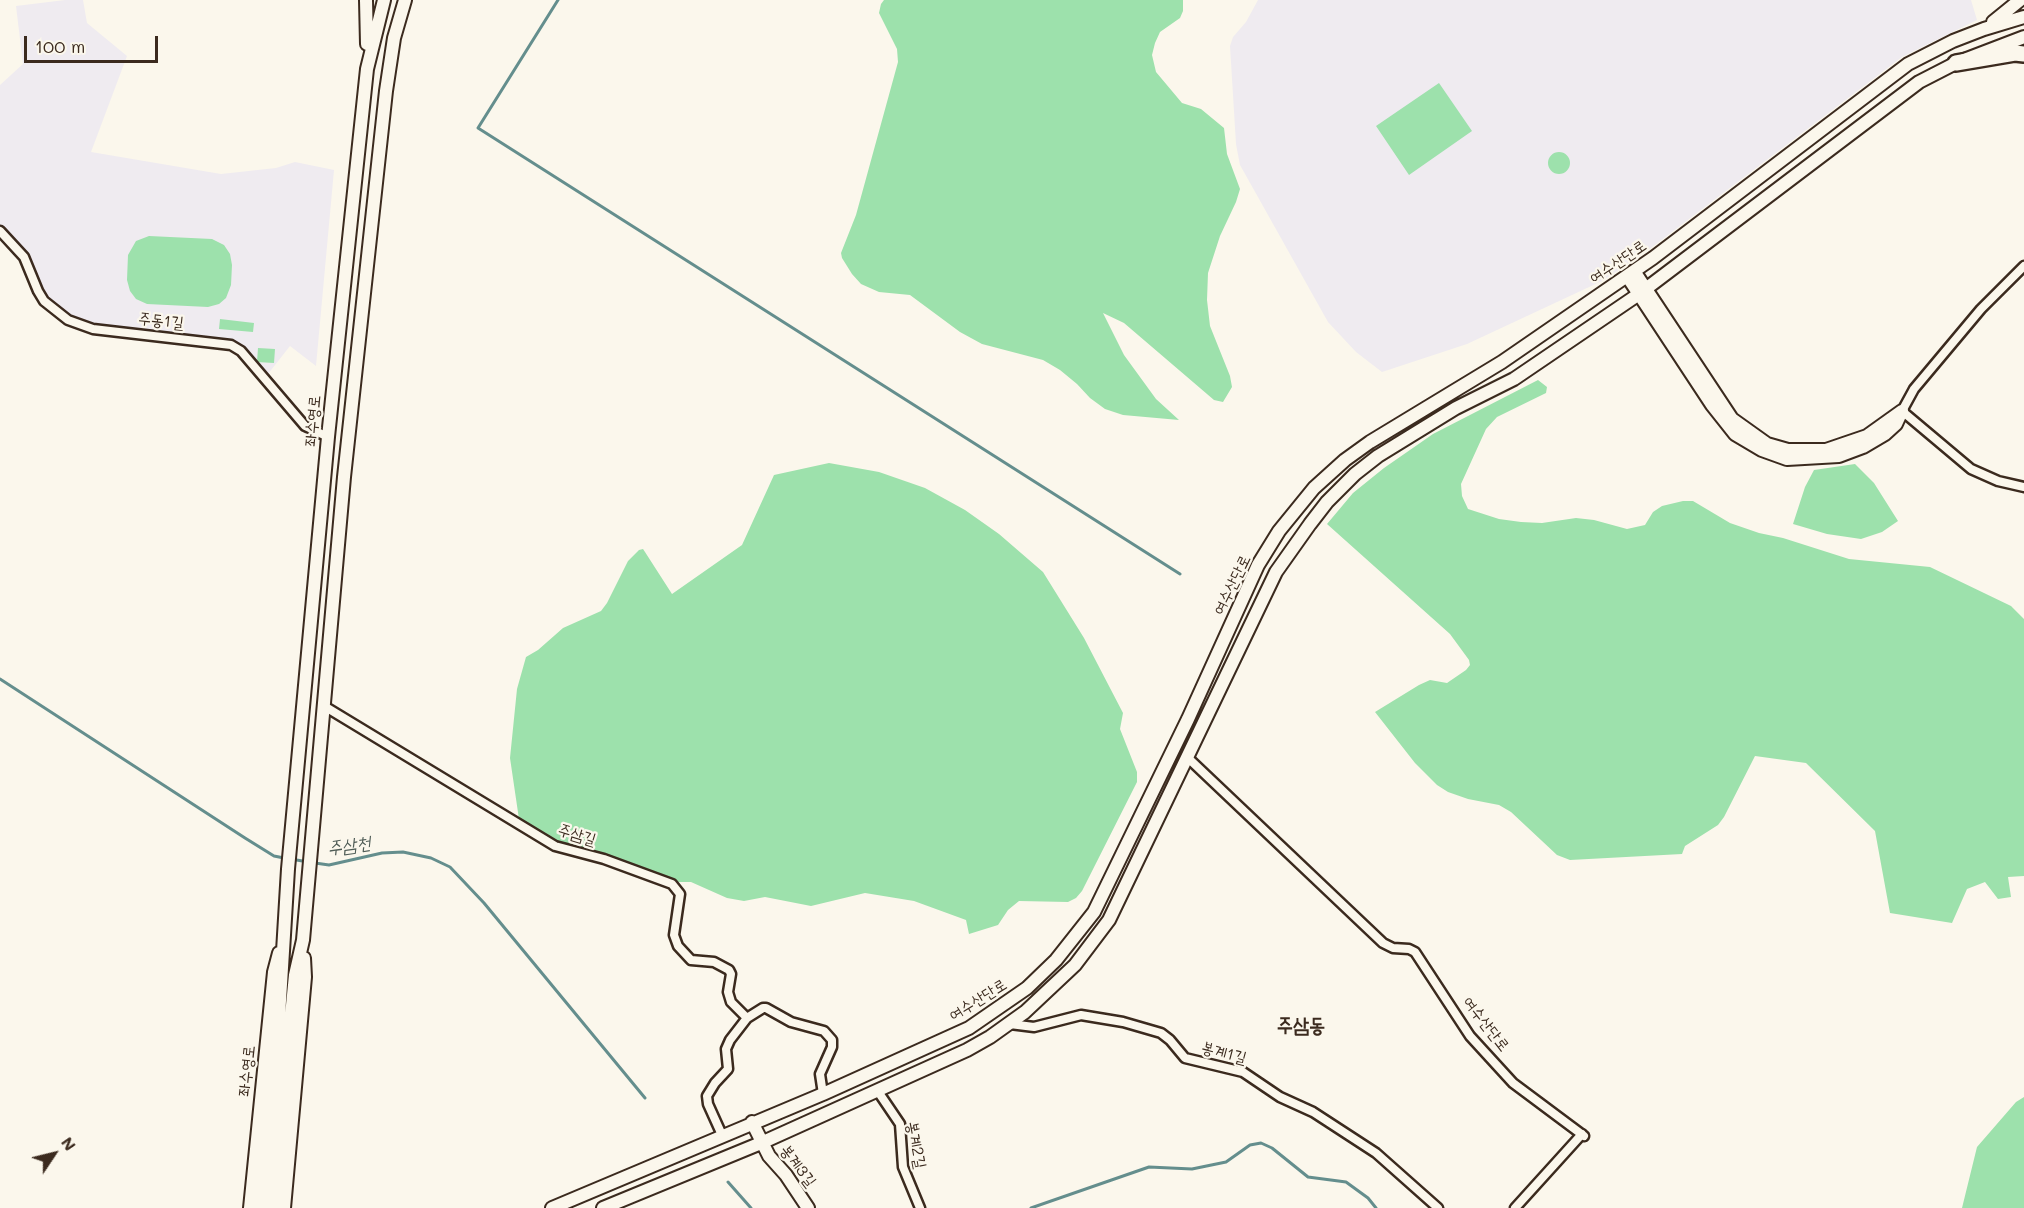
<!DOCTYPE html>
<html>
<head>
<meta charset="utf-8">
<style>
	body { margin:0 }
	#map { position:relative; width:2024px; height:1208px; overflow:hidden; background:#fbf7ec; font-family:Mali,sans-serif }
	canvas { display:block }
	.north { position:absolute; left:24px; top:1124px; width:60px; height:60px; -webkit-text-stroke:4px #fbf7ec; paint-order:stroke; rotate:55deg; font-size:16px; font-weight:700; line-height:24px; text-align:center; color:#3b2a1e }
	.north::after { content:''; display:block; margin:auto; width:21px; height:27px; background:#3b2a1e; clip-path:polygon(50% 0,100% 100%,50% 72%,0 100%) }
	.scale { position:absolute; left:24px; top:36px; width:134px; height:27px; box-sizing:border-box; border:3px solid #3b2a1e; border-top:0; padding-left:8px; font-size:18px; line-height:21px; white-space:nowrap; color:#3b2a1e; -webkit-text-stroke:4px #fbf7ec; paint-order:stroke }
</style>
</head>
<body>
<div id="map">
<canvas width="2024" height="1208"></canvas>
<div class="north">N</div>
<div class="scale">100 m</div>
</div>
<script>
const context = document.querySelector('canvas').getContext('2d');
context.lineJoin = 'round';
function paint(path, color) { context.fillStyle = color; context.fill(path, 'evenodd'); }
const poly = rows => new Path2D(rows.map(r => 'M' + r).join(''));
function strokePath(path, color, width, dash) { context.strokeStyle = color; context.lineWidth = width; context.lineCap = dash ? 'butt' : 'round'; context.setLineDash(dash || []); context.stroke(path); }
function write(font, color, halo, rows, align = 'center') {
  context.font = font + ' Mali,"Poor Story",sans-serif'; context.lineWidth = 4.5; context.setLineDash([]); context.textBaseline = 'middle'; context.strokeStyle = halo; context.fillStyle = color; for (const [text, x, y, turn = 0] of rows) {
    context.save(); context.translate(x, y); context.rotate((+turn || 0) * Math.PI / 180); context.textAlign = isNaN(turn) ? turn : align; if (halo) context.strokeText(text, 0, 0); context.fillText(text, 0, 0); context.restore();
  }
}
const built = poly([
	[65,0,83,0,87,23,127,56,91,152,221,174,276,168,295,162,334,170,316,366,290,346,264,379,236,347,93,329,47,304,24,257,0,229,0,85,23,64,16,6],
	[1258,0,1971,0,1977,20,1902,57,1647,251,1602,281,1467,344,1382,372,1356,352,1328,322,1240,165,1236,144,1230,46,1233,37,1246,22]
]);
const green = poly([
	[884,0,1183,0,1183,11,1180,18,1160,32,1155,43,1152,55,1156,72,1182,103,1201,109,1224,128,1227,154,1240,189,1236,202,1220,236,1208,273,1207,300,1210,326,1230,376,1232,387,1223,402,1214,400,1124,323,1103,313,1124,355,1156,399,1179,420,1123,415,1105,409,1090,398,1077,384,1060,370,1043,360,982,344,960,332,910,295,879,292,861,284,852,274,842,258,841,253,856,215,898,62,897,49,879,13,881,4],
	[1439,83,1472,131,1409,175,1376,126],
	'1548 163a11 11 0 1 1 22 0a11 11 0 1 1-22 0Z',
	[149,236,212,239,224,245,230,254,232,265,231,285,226,298,219,304,208,307,147,304,136,299,130,291,127,280,128,255,136,241],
	[220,319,254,323,253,332,219,329],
	[258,348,275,349,274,363,257,362],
	[1538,380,1547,387,1546,393,1497,417,1486,429,1461,484,1462,496,1468,509,1499,519,1521,522,1542,523,1576,518,1594,520,1627,529,1645,525,1653,512,1662,506,1683,501,1693,501,1730,523,1759,533,1783,538,1849,559,1930,567,2011,606,2024,619,2024,876,2008,877,2011,897,1998,899,1985,882,1967,889,1952,923,1890,913,1875,831,1806,763,1755,756,1724,817,1718,825,1685,846,1682,854,1570,860,1557,855,1511,812,1499,805,1468,799,1448,792,1437,785,1415,763,1375,712,1419,685,1430,680,1447,683,1466,670,1470,665,1469,660,1450,634,1327,524,1353,493,1384,468,1433,434],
	[829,463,879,472,925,488,965,510,999,534,1043,572,1084,638,1123,713,1120,729,1137,772,1137,782,1082,891,1076,898,1068,902,1019,901,1008,910,998,925,969,934,966,920,914,901,865,893,811,906,765,897,744,901,727,898,691,882,668,882,555,846,520,826,510,758,517,689,526,657,538,650,563,628,601,611,607,603,628,561,639,550,643,549,645,552,672,594,742,545,774,475],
	[1855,464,1874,483,1898,521,1882,532,1861,539,1827,534,1793,524,1805,487,1814,470],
	[2024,1097,2024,1208,1962,1208,1977,1147,2016,1102]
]);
const stream = poly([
	[558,0,478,128,1180,574],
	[0,679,245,838,274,856,284,858],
	[291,859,308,862],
	[315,863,329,865,382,853,403,852,431,858,450,867,484,903,645,1098],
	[728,1182,751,1208],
	[1031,1208,1149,1167,1192,1169,1226,1162,1250,1145,1261,1143,1272,1148,1308,1177,1346,1182,1368,1198,1376,1208]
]);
const street = poly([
	[0,231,24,257,38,291,44,301,68,320,93,329,231,345,241,351,305,426,328,437],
	[2024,266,1981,309,1914,389,1902,411,1971,469,1998,481,2024,487],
	[324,706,555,846,604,859,672,884,680,894,674,935,678,946,691,960,714,962,729,970,731,974,728,992,731,1002,747,1018],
	[1187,757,1383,943,1393,948,1409,949,1415,952,1470,1036,1513,1083,1584,1136],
	[1010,1024,1034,1027,1081,1015,1123,1022,1161,1033,1170,1040,1185,1058,1243,1072,1280,1097,1313,1112,1376,1153,1438,1208],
	[877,1090,900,1124,903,1167,920,1208],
	[722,1135,708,1104,707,1096,715,1083,728,1069,726,1049,730,1040,747,1018,763,1008,766,1008,791,1022,824,1031,832,1040,832,1047,820,1074,823,1094],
	[1515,1208,1582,1134]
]);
const secondary = poly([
	[366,0,367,44],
	[1993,22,2020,0],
	[1627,276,1712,405,1735,434,1762,450,1787,459,1839,456,1863,447,1885,434,1896,424,1902,411,1867,436,1826,450,1788,450,1767,444,1732,419,1634,271],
	[752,1122,769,1156,786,1175,808,1208],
	[250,1208,274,972,279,953],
	[261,1208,277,1050,288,869,328,437,367,69,384,0],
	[272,1208,295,975,303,940,344,477,386,91,394,38,405,0],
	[284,1208,305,977,304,958],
	[552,1208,823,1094,969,1028,1027,988,1056,960,1094,912,1188,719,1258,565,1279,531,1314,488,1345,460,1370,442,1502,362,1653,258,1908,64,1953,41,1984,29,2024,17],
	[603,1208,761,1143,967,1050,990,1037,1025,1012,1075,965,1109,920,1276,572,1310,524,1327,502,1355,474,1378,456,1456,408,1514,379,1639,294,1919,82,1956,63,2024,37]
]);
const highway = poly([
	[1956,63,2015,53,2024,54]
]);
const streetNames = [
	["여수산단로",1618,262,-34],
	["주동1길",161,321,6],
	["좌수영로",313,421,-85],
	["여수산단로",1232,585,-64],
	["주삼길",577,835,17],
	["여수산단로",978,1000,-32],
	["여수산단로",1486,1024,52],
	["봉계1길",1224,1053,15],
	["좌수영로",247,1071,-84],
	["봉계2길",916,1145,79],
	["봉계3길",798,1166,53]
];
const waterNames = [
	["주삼천",349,846,-8]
];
const quarterNames = [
	["주삼동",1301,1026]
];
paint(built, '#efebf0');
paint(green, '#9de1ac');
strokePath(stream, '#648e8d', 3);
strokePath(street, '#3b2a1e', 13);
strokePath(secondary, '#3b2a1e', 16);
strokePath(highway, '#3b2a1e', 20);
strokePath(street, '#fbf7ec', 8);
strokePath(secondary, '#fbf7ec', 12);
strokePath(highway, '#fbf7ec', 15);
write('16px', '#3b2a1e', '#fbf7ec', streetNames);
write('italic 18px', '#4f5c56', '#fbf7ec', waterNames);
write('bold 20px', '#3b2a1e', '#fbf7ec', quarterNames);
</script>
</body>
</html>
